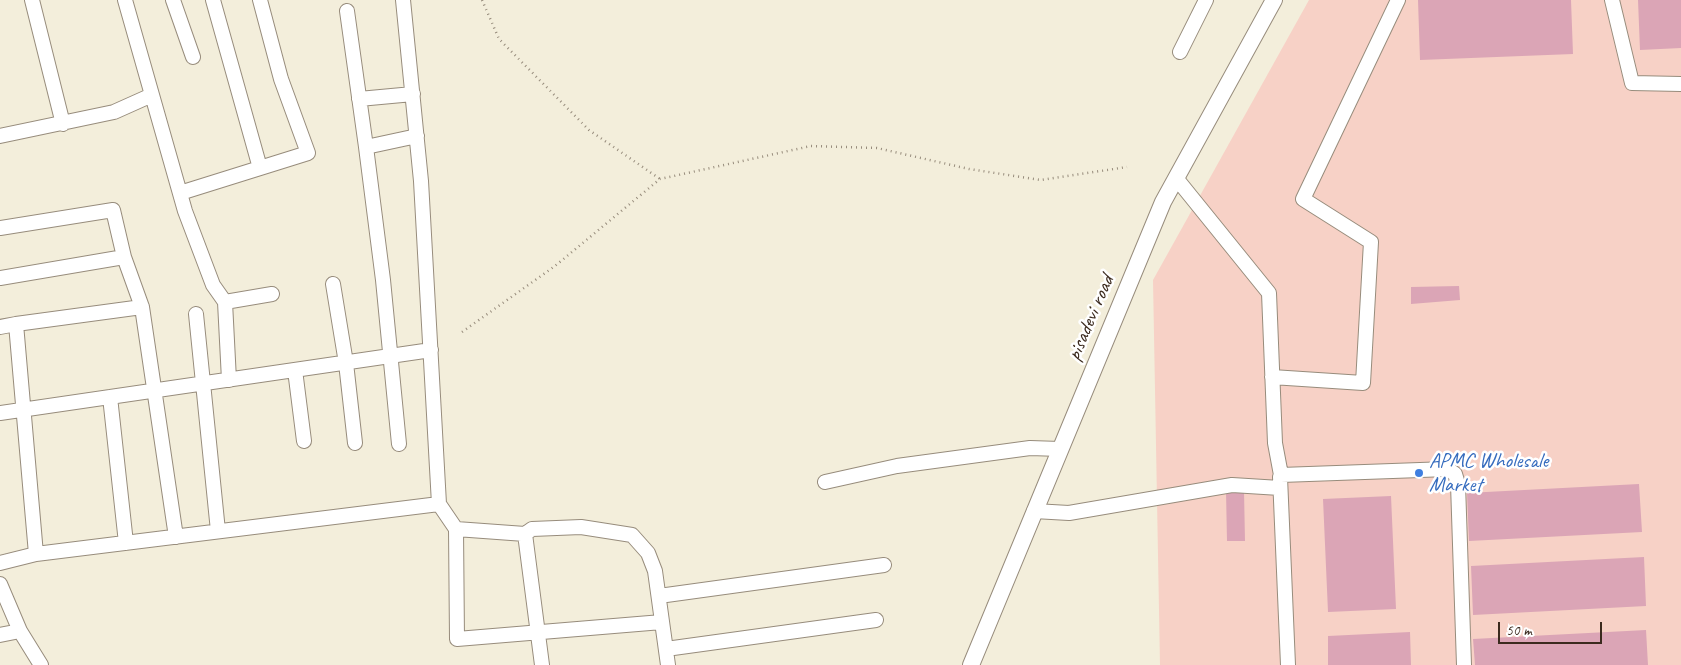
<!DOCTYPE html>
<html>
<head>
<meta charset="utf-8">
<style>
	body { margin:0 }
	#map { position:relative; width:1681px; height:665px; overflow:hidden; background:#f3eedb; font-family:Caveat,sans-serif }
	canvas { display:block }
	.scale { position:absolute; left:1498px; top:622px; width:104px; height:22px; box-sizing:border-box; border:2px solid #3b2a1e; border-top:0; padding-left:6px; font-size:15px; line-height:18px; white-space:nowrap; color:#3b2a1e; -webkit-text-stroke:4px #fff; paint-order:stroke }
</style>
</head>
<body>
<div id="map">
<canvas width="1681" height="665"></canvas>
<div class="scale">50 m</div>
</div>
<script>
const context = document.querySelector('canvas').getContext('2d');
context.lineJoin = 'round';
function paint(path, color) { context.fillStyle = color; context.fill(path, 'evenodd'); }
const poly = rows => new Path2D(rows.map(r => 'M' + r).join(''));
function strokePath(path, color, width, dash) { context.strokeStyle = color; context.lineWidth = width; context.lineCap = dash ? 'butt' : 'round'; context.setLineDash(dash || []); context.stroke(path); }
function write(font, color, halo, rows, align = 'center') {
  context.font = font + ' Caveat,sans-serif'; context.lineWidth = 5; context.setLineDash([]); context.textBaseline = 'middle'; context.strokeStyle = halo; context.fillStyle = color; for (const [text, x, y, turn = 0] of rows) {
    context.save(); context.translate(x, y); context.rotate((+turn || 0) * Math.PI / 180); context.textAlign = isNaN(turn) ? turn : align; if (halo) context.strokeText(text, 0, 0); context.fillText(text, 0, 0); context.restore();
  }
}
const built = poly([
	[1309,0,1681,0,1681,665,1160,665,1153,280]
]);
const building = poly([
	[1418,0,1571,0,1573,54,1420,60],
	[1638,0,1681,0,1681,48,1640,50],
	[1459,286,1460,300,1411,304,1411,287],
	[1639,484,1642,532,1469,541,1467,493],
	[1226,491,1244,491,1245,541,1227,541],
	[1391,496,1396,609,1328,612,1323,499],
	[1644,557,1646,606,1473,615,1471,566],
	[1646,630,1648,665,1475,665,1473,639],
	[1410,632,1411,665,1328,665,1328,636]
]);
const path = poly([
	[482,0,499,39,589,130,660,179],
	[462,332,555,266,660,179,811,146,877,148,969,169,1041,180,1127,167]
]);
const minor = poly([
	[32,0,63,124],
	[125,0,185,211,213,285,225,302,229,380],
	[173,0,193,57],
	[213,0,260,168],
	[403,0,421,181,439,504,456,529],
	[1612,0,1632,83,1681,84],
	[347,11,366,147],
	[1180,52,1206,0],
	[359,99,413,94],
	[0,136,114,112,152,95],
	[1176,178,1269,293,1275,443,1281,475],
	[180,193,308,153,281,79,260,0],
	[0,228,113,210,124,257,142,307,16,324,36,554],
	[0,278,124,257],
	[333,284,346,363,355,443],
	[225,302,272,294],
	[142,307,176,537],
	[196,314,218,531],
	[0,327,16,324],
	[295,370,304,441],
	[1272,377,1363,383,1371,242,1303,199,1398,0],
	[110,397,126,543],
	[0,413,431,350],
	[399,444,383,280,366,147,417,136],
	[825,482,897,466,1030,448,1060,449],
	[1034,511,1069,513,1232,485,1280,488],
	[525,534,542,665],
	[0,563,36,554,439,504],
	[0,584,20,631,41,665],
	[659,596,884,565],
	[662,622,457,639,456,529,525,534,532,529,581,527,632,535,648,553,655,571,668,665],
	[0,635,20,631],
	[666,649,876,620],
	[1288,665,1280,477,1281,475,1448,469,1455,474,1458,484,1464,665]
]);
const tertiary = poly([
	[971,665,1163,202,1274,0]
]);
const markers = [
	[1419,473,5,"#3f7fe0"]
];
const streetNames = [
	["pisadevi road",1091,318,-67]
];
const shopNames = [
	["APMC Wholesale",1429,461],
	["Market",1429,485]
];
paint(built, '#f7d1c6');
paint(building, '#dba5b6');
strokePath(minor, '#978c7c', 16);
strokePath(tertiary, '#978c7c', 18);
strokePath(path, '#978c7c', 2.5, [1, 4]);
strokePath(minor, '#fff', 14);
strokePath(tertiary, '#fff', 16);
for (const [x, y, r, color] of markers) { const dot = new Path2D(); dot.arc(x, y, r, 0, 2 * Math.PI); context.fillStyle = color; context.fill(dot); strokePath(dot, '#fff', 2); }
write('21px', '#3b2a1e', '#fff', streetNames);
write('21px', '#366cbe', '#fff', shopNames, 'left');
</script>
</body>
</html>
